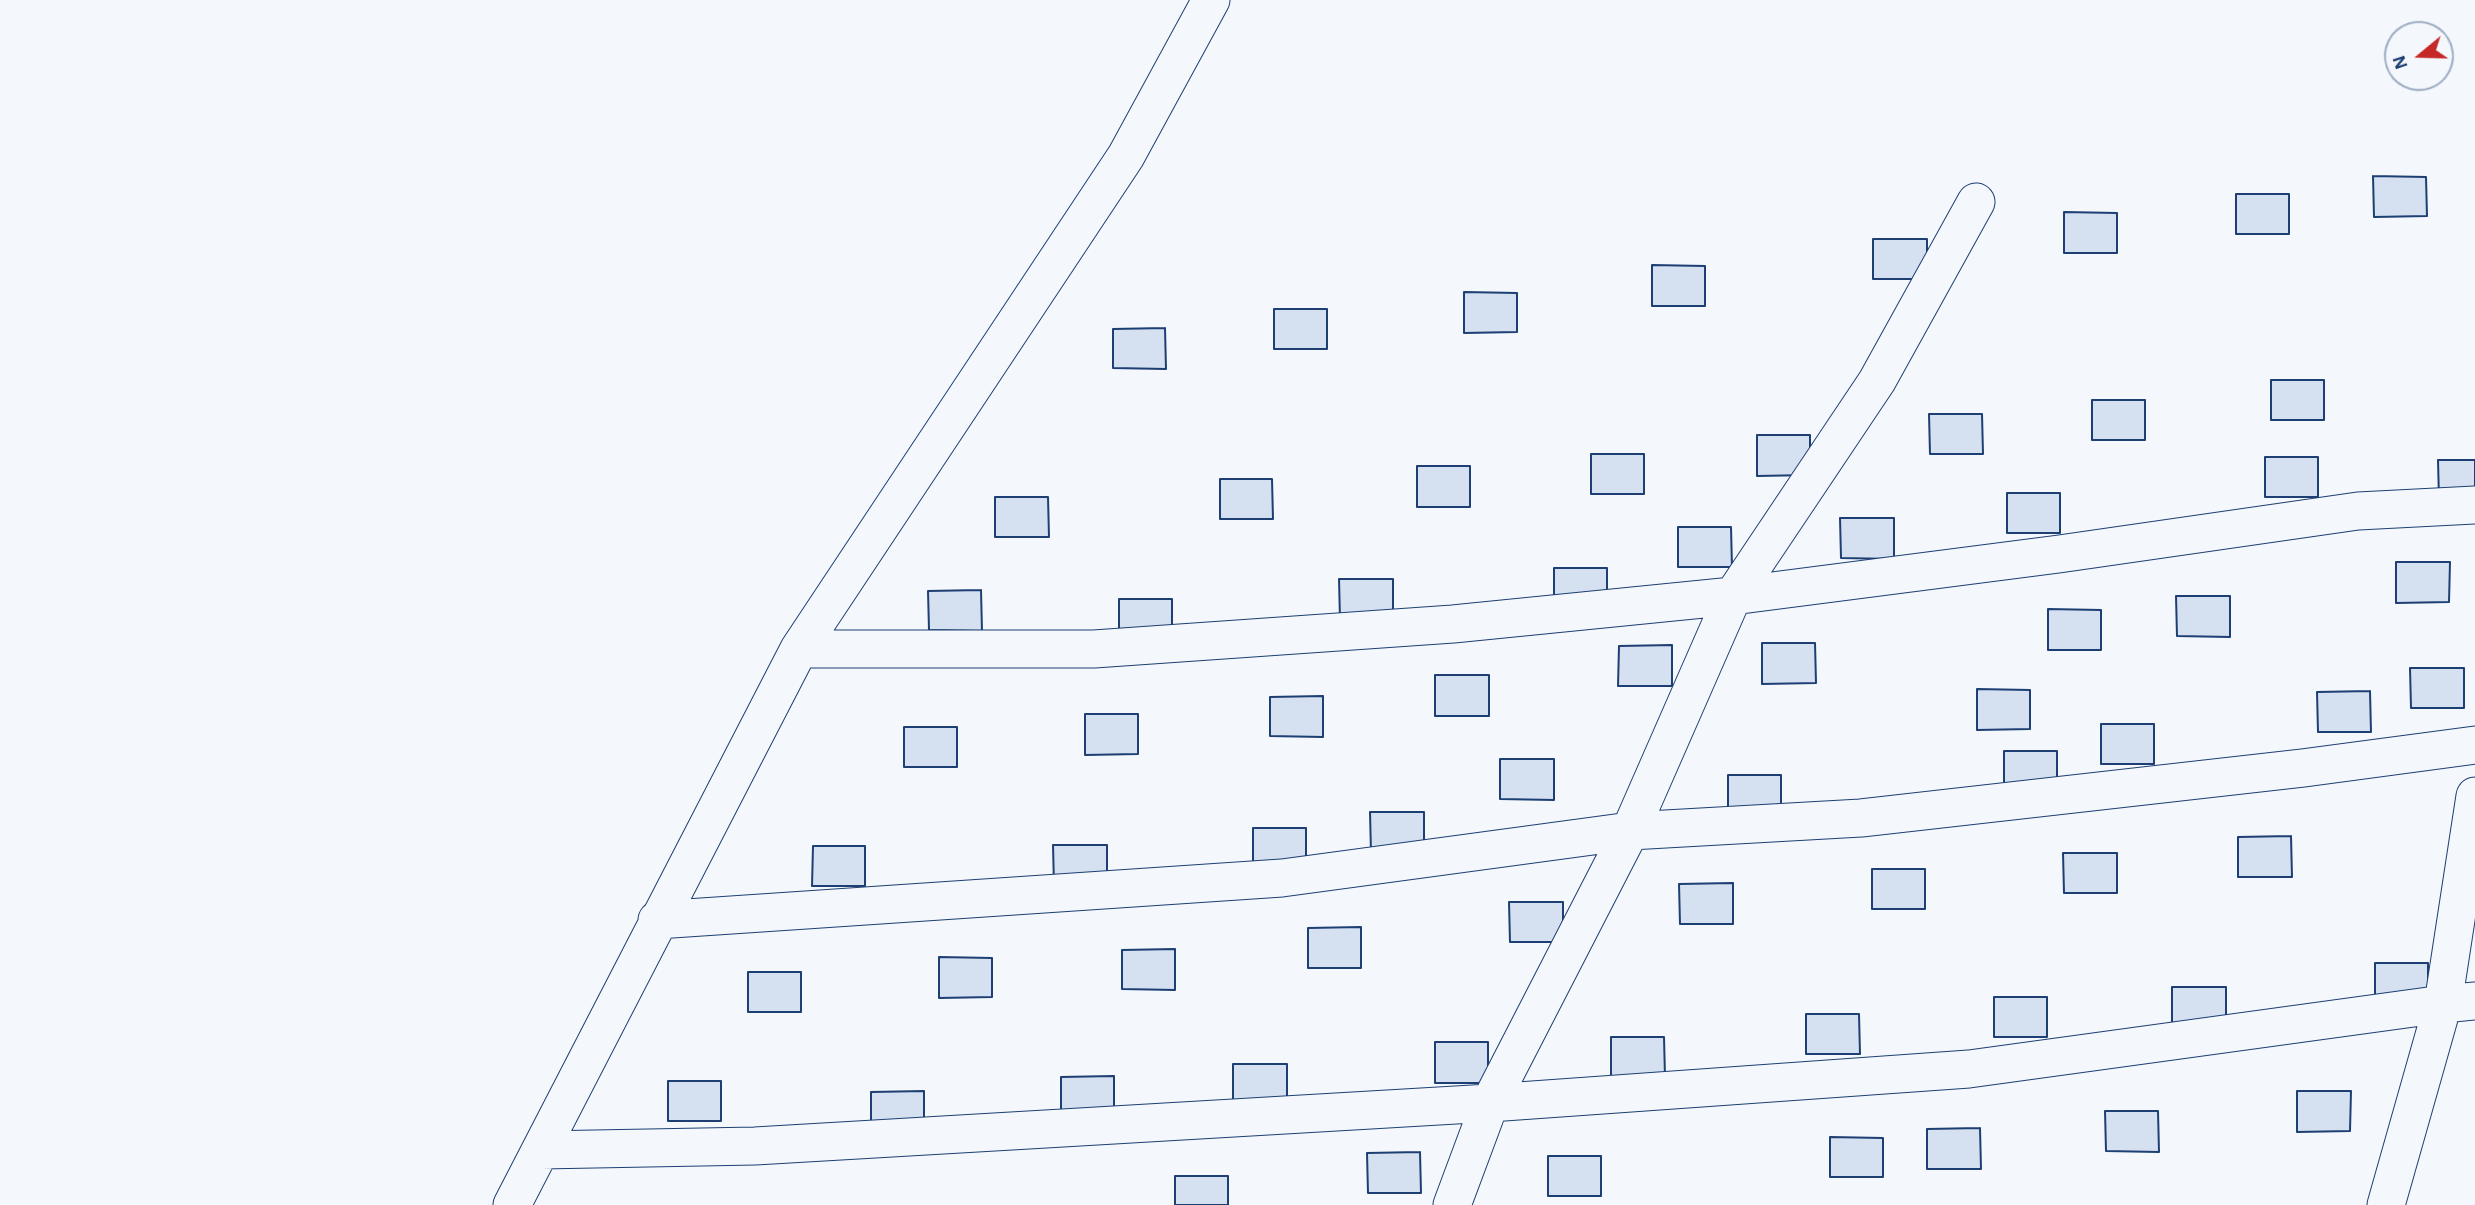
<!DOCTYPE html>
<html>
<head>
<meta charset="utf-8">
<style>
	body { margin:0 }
	#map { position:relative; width:2475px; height:1205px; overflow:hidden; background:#f4f7fb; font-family:"Alegreya Sans",sans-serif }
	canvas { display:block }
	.north { position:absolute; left:2384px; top:21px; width:70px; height:70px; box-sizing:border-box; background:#f4f7fb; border:2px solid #9eadc5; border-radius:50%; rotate:251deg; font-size:19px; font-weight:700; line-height:28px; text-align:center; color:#1d3f73 }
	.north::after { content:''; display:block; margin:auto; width:24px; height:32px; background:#c62828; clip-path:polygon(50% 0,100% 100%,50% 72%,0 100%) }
</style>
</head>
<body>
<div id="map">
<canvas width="2475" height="1205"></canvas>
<div class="north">N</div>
</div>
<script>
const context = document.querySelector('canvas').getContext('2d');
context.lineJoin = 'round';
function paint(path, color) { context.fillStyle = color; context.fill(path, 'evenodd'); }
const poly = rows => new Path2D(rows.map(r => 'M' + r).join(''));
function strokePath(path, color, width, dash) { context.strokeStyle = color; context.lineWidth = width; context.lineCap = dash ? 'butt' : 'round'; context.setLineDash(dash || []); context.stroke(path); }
const building = poly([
	[2373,176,2426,177,2427,216,2374,217,2373,176],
	[2236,194,2289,194,2289,234,2236,234,2236,194],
	[2064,212,2117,213,2117,253,2064,253,2064,212],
	[1873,239,1927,239,1927,279,1873,279,1873,239],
	[1652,265,1705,266,1705,306,1652,306,1652,265],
	[1464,292,1517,293,1517,332,1464,333,1464,292],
	[1274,309,1327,309,1327,349,1274,349,1274,309],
	[1165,328,1166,369,1113,368,1113,329,1165,328],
	[2271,380,2324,380,2324,420,2271,420,2271,380],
	[2092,400,2145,400,2145,440,2092,440,2092,400],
	[1929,414,1982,414,1983,454,1930,454,1929,414],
	[1757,435,1810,435,1810,475,1757,476,1757,435],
	[1591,454,1644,454,1644,494,1591,494,1591,454],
	[2265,457,2318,457,2318,497,2265,497,2265,457],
	[2438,460,2475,460,2475,500,2439,500,2438,460],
	[1417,466,1470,466,1470,507,1417,507,1417,466],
	[1220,479,1272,479,1273,519,1220,519,1220,479],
	[2007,493,2060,493,2060,533,2007,533,2007,493],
	[995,497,1048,497,1049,537,995,537,995,497],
	[1840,518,1894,518,1894,559,1841,558,1840,518],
	[1678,527,1731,527,1732,567,1678,567,1678,527],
	[2396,562,2450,562,2449,602,2396,603,2396,562],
	[1554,568,1607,568,1607,608,1554,608,1554,568],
	[1339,579,1393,579,1393,619,1340,619,1339,579],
	[981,590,982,631,929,630,928,591,981,590],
	[2176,596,2230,596,2230,637,2177,636,2176,596],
	[1119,599,1172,599,1172,640,1119,640,1119,599],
	[2048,609,2101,610,2101,650,2048,650,2048,609],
	[1762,643,1815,643,1816,683,1762,684,1762,643],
	[1672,645,1672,686,1618,686,1619,646,1672,645],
	[2410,668,2464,668,2464,708,2411,708,2410,668],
	[1435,675,1489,675,1489,716,1435,716,1435,675],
	[1977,689,2030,690,2030,729,1977,730,1977,689],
	[2370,691,2371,732,2318,732,2317,692,2370,691],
	[1323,696,1323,737,1270,736,1270,697,1323,696],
	[1085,714,1138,714,1138,754,1085,755,1085,714],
	[2101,724,2154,724,2154,764,2101,764,2101,724],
	[904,727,957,727,957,767,904,767,904,727],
	[2004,751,2057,751,2057,791,2004,791,2004,751],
	[1500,759,1554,759,1554,800,1500,799,1500,759],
	[1728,775,1781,775,1781,815,1728,816,1728,775],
	[1370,812,1424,812,1424,853,1371,853,1370,812],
	[1253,828,1306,828,1306,868,1253,868,1253,828],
	[2291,836,2292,877,2238,877,2238,837,2291,836],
	[1053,845,1107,845,1107,885,1054,886,1053,845],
	[813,846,865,846,865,886,812,886,813,846],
	[2063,853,2117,853,2117,893,2064,893,2063,853],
	[1872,869,1925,869,1925,909,1872,909,1872,869],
	[1733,883,1733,924,1680,924,1679,884,1733,883],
	[1509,902,1563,902,1563,942,1510,942,1509,902],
	[1361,927,1361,968,1308,968,1308,928,1361,927],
	[1175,949,1175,990,1122,989,1122,950,1175,949],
	[939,957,992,958,992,997,939,998,939,957],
	[2375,963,2428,963,2428,1003,2375,1003,2375,963],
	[748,972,801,972,801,1012,748,1012,748,972],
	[2172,987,2226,987,2226,1027,2172,1027,2172,987],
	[1994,997,2047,997,2047,1037,1994,1037,1994,997],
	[1806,1014,1859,1014,1860,1054,1806,1054,1806,1014],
	[1611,1037,1664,1037,1665,1077,1611,1077,1611,1037],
	[1435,1042,1488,1042,1488,1083,1435,1083,1435,1042],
	[1233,1064,1287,1064,1287,1104,1233,1104,1233,1064],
	[1114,1076,1114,1117,1061,1117,1061,1077,1114,1076],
	[668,1081,721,1081,721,1121,668,1121,668,1081],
	[924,1091,924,1132,871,1131,871,1092,924,1091],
	[2297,1091,2351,1091,2350,1131,2297,1132,2297,1091],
	[2105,1111,2158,1111,2159,1152,2106,1151,2105,1111],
	[1980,1128,1981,1169,1927,1169,1927,1129,1980,1128],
	[1830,1137,1883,1138,1883,1177,1830,1177,1830,1137],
	[1420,1152,1421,1193,1368,1193,1367,1153,1420,1152],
	[1548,1156,1601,1156,1601,1196,1548,1196,1548,1156],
	[1175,1176,1228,1176,1228,1205,1175,1205,1175,1176]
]);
const street = poly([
	[799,649,1094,649,1453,624,1733,596,2059,554,2358,511,2475,505],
	[657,920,1282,878,1630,831,1861,818,2303,768,2475,745],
	[541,1150,755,1146,1490,1103,1969,1069,2443,1004,2475,1001],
	[512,1205,799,649,1126,156,1211,0],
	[1452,1205,1490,1103,1630,831,1733,596,1877,381,1976,202],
	[2386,1205,2443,1004,2475,796]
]);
paint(building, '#d5e0f0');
strokePath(building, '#1d3f73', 2);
strokePath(street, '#1d3f73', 39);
strokePath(street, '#f4f7fb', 37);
</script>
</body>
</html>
